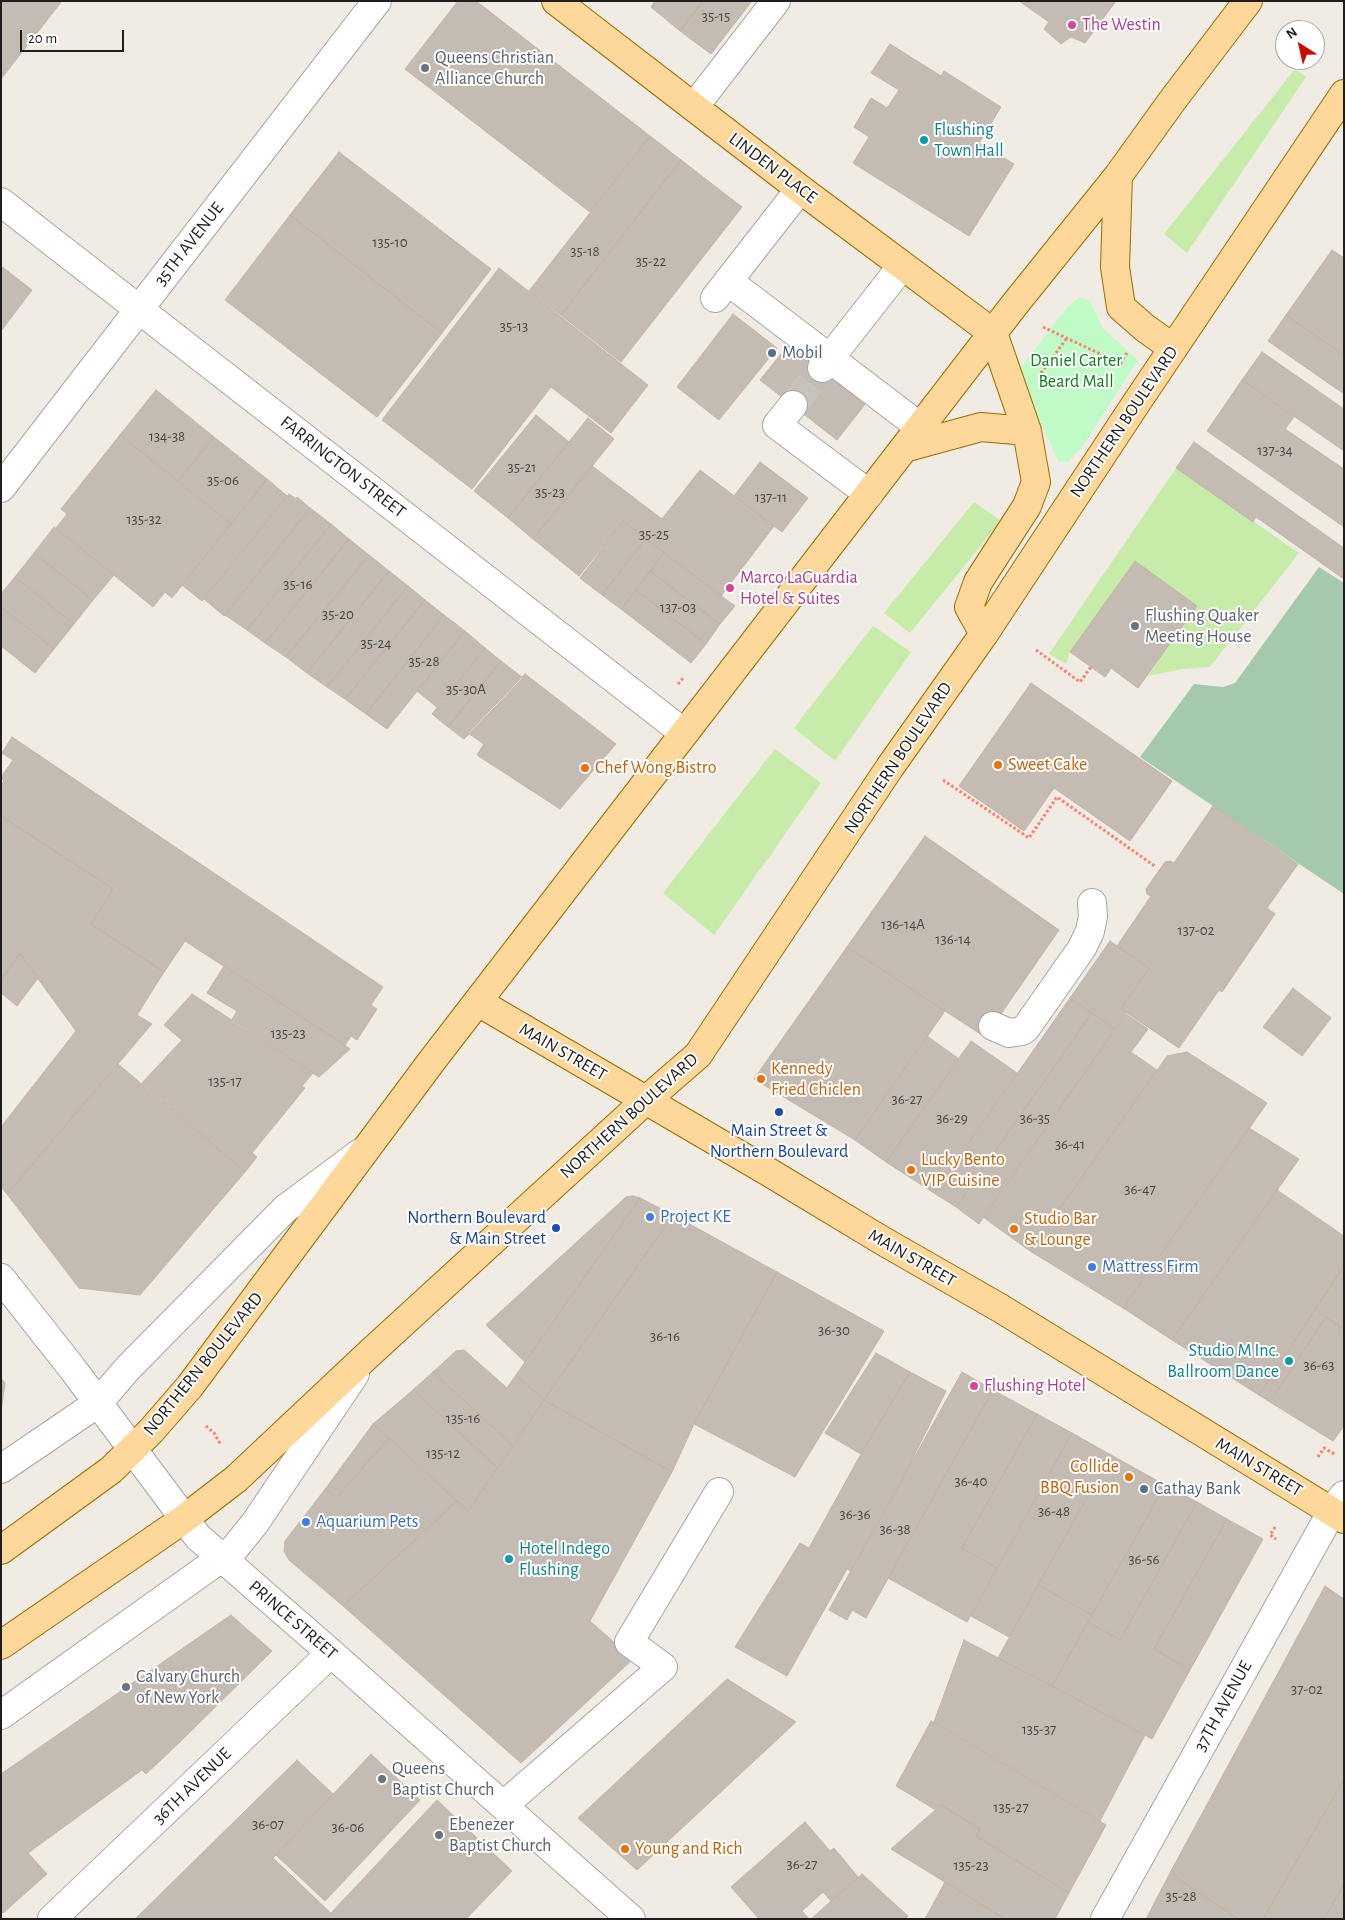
<!DOCTYPE html>
<html>
<head>
<meta charset="utf-8">
<style>
	body { margin:0 }
	#map { position:relative; width:1345px; height:1920px; overflow:hidden; background:#f0ece4; font-family:"Alegreya Sans",sans-serif }
	canvas { display:block }
	.frame { position:absolute; inset:0; border:2px solid #1e1e1e; pointer-events:none }
	.north { position:absolute; left:1275px; top:20px; width:50px; height:50px; box-sizing:border-box; background:#fff; border:1px solid #a5a5a5; border-radius:50%; rotate:325deg; font-size:14px; font-weight:700; line-height:20px; text-align:center; color:#1e1e1e }
	.north::after { content:''; display:block; margin:auto; width:18px; height:22px; background:#cd0900; clip-path:polygon(50% 0,100% 100%,50% 72%,0 100%) }
	.scale { position:absolute; left:20px; top:30px; width:104px; height:22px; box-sizing:border-box; border:2px solid #1e1e1e; border-top:0; padding-left:6px; font-size:15px; line-height:18px; white-space:nowrap; color:#1e1e1e; -webkit-text-stroke:4px #fff; paint-order:stroke }
</style>
</head>
<body>
<div id="map">
<canvas width="1345" height="1920"></canvas>
<div class="frame"></div>
<div class="north">N</div>
<div class="scale">20 m</div>
</div>
<script>
const context = document.querySelector('canvas').getContext('2d');
context.lineJoin = 'round';
function paint(path, color) { context.fillStyle = color; context.fill(path, 'evenodd'); }
const poly = rows => new Path2D(rows.map(r => 'M' + r).join(''));
function strokePath(path, color, width, dash) { context.strokeStyle = color; context.lineWidth = width; context.lineCap = dash ? 'butt' : 'round'; context.setLineDash(dash || []); context.stroke(path); }
function write(font, color, halo, rows, align = 'center') {
  context.font = font + ' "Alegreya Sans",sans-serif'; context.lineWidth = 4; context.setLineDash([]); context.textBaseline = 'middle'; context.strokeStyle = halo; context.fillStyle = color; for (const [text, x, y, turn = 0] of rows) {
    context.save(); context.translate(x, y); context.rotate((+turn || 0) * Math.PI / 180); context.textAlign = isNaN(turn) ? turn : align; if (halo) context.strokeText(text, 0, 0); context.fillText(text, 0, 0); context.restore();
  }
}
const grass = poly([
	[1295,69,1306,77,1187,253,1164,234],
	[1176,468,1299,553,1210,667,1182,669,1148,676,1197,606,1135,561,1070,652,1066,664,1049,654],
	[974,502,1001,521,910,633,884,613],
	[873,626,911,652,835,761,794,728],
	[775,749,821,783,714,935,663,893]
]);
const cemetery = poly([
	[1319,567,1344,583,1344,894,1140,757,1194,684,1223,687,1235,683]
]);
const park = poly([
	[1079,297,1090,300,1102,327,1138,360,1082,447,1068,462,1058,461,1018,371,1069,305]
]);
const building = poly([
	[1,1,62,1,1,79,1,1],
	[458,1,476,1,650,136,590,212,405,69,458,1],
	[655,1,703,1,680,31,651,7,655,1],
	[703,1,752,1,711,54,680,31,703,1],
	[1019,1,1116,1,1085,43,1071,37,1061,44,1044,29,1049,22,1019,1],
	[890,44,941,76,944,71,1001,107,979,143,1014,164,969,236,853,163,869,137,854,127,871,98,887,108,899,90,871,73,890,44],
	[650,136,681,160,561,315,529,291,650,136],
	[339,152,491,269,442,333,290,215,339,152],
	[681,160,742,207,621,362,561,315,681,160],
	[290,215,442,333,377,417,225,300,290,215],
	[1332,250,1344,258,1344,355,1286,315,1332,250],
	[1,266,32,290,1,331,1,266],
	[499,268,648,385,611,433,551,387,472,489,382,420,499,268],
	[733,314,777,348,719,420,677,387,733,314],
	[1286,315,1344,355,1344,394,1268,341,1286,315],
	[790,343,866,403,837,440,760,380,790,343],
	[1262,352,1344,409,1344,451,1242,380,1262,352],
	[1242,380,1294,417,1285,429,1344,469,1344,527,1207,431,1242,380],
	[156,390,214,437,178,481,120,435,156,390],
	[536,415,569,442,508,518,474,491,536,415],
	[588,418,614,439,533,539,508,518,588,418],
	[120,435,231,524,172,598,165,592,153,607,56,528,67,514,61,509,120,435],
	[214,437,267,479,231,524,178,481,214,437],
	[1194,442,1344,548,1344,579,1256,517,1253,522,1176,468,1194,442],
	[760,462,808,498,782,532,734,496,760,462],
	[592,466,662,519,700,470,774,526,721,596,623,521,579,576,533,539,592,466],
	[267,479,287,496,202,601,182,585,267,479],
	[289,494,296,499,297,497,310,508,224,616,204,599,289,494],
	[310,508,331,524,247,630,225,615,310,508],
	[623,521,646,538,602,595,580,578,623,521],
	[331,524,349,539,265,643,247,630,331,524],
	[54,527,114,575,93,600,34,553,54,527],
	[646,538,664,553,621,609,602,595,646,538],
	[349,539,369,555,286,657,265,643,349,539],
	[34,553,93,600,74,624,15,577,34,553],
	[664,553,735,606,720,624,650,571,664,553],
	[369,555,389,571,307,673,286,657,369,555],
	[1135,561,1197,606,1138,688,1111,668,1105,677,1070,652,1135,561],
	[389,571,408,586,327,687,307,673,389,571],
	[650,571,720,624,706,644,636,590,650,571],
	[15,577,74,624,54,649,1,607,1,594,15,577],
	[408,586,425,600,345,699,327,687,408,586],
	[636,590,706,644,691,663,621,609,636,590],
	[425,600,444,615,366,714,345,699,425,600],
	[1,607,54,649,35,673,1,646,1,607],
	[444,615,465,631,387,729,366,714,444,615],
	[465,631,485,648,438,708,417,691,465,631],
	[485,648,501,661,448,727,432,714,485,648],
	[501,661,523,678,464,739,448,727,501,661],
	[525,674,616,744,560,809,477,755,484,744,468,733,525,674],
	[1031,683,1172,781,1130,841,1054,788,1024,831,959,786,1031,683],
	[12,737,383,987,371,1005,377,1009,357,1040,351,1036,345,1045,185,941,164,972,91,924,113,889,1,816,1,786,4,781,1,777,13,760,2,753,12,737],
	[1213,806,1298,864,1267,908,1275,914,1222,992,1219,990,1179,1048,1121,1009,1149,968,1117,946,1151,896,1147,894,1146,889,1165,862,1170,861,1174,863,1213,806],
	[1,816,113,889,91,924,164,972,137,1015,152,1024,7,1194,1,1187,1,1127,76,1031,20,954,1,980,1,816],
	[925,836,1059,930,985,1037,847,947,925,836],
	[1110,941,1149,968,1121,1009,1126,1012,1115,1029,1070,998,1110,941],
	[847,947,945,1011,855,1140,754,1079,847,947],
	[20,954,38,978,17,1006,1,993,1,980,20,954],
	[224,966,345,1045,350,1049,319,1077,231,1021,237,1011,207,993,224,966],
	[1293,988,1331,1018,1302,1056,1263,1027,1293,988],
	[192,994,313,1073,302,1086,305,1088,252,1153,257,1157,245,1172,142,1083,182,1040,164,1025,192,994],
	[1070,998,1092,1013,956,1207,934,1193,1070,998],
	[1092,1013,1115,1029,979,1224,956,1207,1092,1013],
	[1126,1014,1148,1029,1131,1052,1157,1070,1030,1251,983,1217,1126,1014],
	[927,1036,959,1059,886,1162,855,1140,927,1036],
	[971,1041,1017,1073,934,1193,886,1162,971,1041],
	[1187,1052,1267,1103,1123,1308,1030,1251,1167,1056,1187,1052],
	[118,1064,245,1172,140,1295,79,1288,7,1194,118,1064],
	[1249,1128,1299,1159,1172,1340,1123,1308,1249,1128],
	[1277,1190,1344,1236,1344,1266,1259,1395,1172,1340,1277,1190],
	[633,1196,640,1198,525,1362,486,1325,626,1197,633,1196],
	[640,1198,673,1215,544,1400,516,1375,640,1198],
	[673,1215,777,1272,694,1424,672,1472,544,1400,673,1215],
	[1344,1266,1344,1324,1341,1328,1326,1317,1270,1402,1259,1395,1344,1266],
	[777,1272,884,1331,795,1477,694,1424,777,1272],
	[1326,1317,1341,1328,1344,1324,1344,1426,1333,1441,1270,1402,1326,1317],
	[464,1350,507,1388,516,1375,544,1400,513,1446,433,1372,456,1351,464,1350],
	[876,1353,910,1372,861,1454,825,1433,876,1353],
	[433,1372,513,1446,498,1468,413,1390,433,1372],
	[910,1372,946,1391,899,1486,851,1571,847,1569,787,1676,735,1647,800,1543,809,1548,861,1454,910,1372],
	[962,1372,993,1390,866,1618,852,1610,847,1620,829,1610,962,1372],
	[1,1378,5,1383,1,1412,1,1378],
	[413,1390,498,1468,468,1511,373,1424,413,1390],
	[993,1390,1037,1414,962,1548,997,1568,967,1622,888,1578,993,1390],
	[544,1400,672,1472,590,1621,633,1659,521,1763,343,1606,457,1501,468,1511,544,1400],
	[1037,1414,1072,1433,997,1568,962,1548,1037,1414],
	[373,1424,389,1438,336,1498,326,1488,373,1424],
	[1072,1433,1111,1455,1009,1637,971,1616,1072,1433],
	[389,1438,457,1501,343,1606,289,1560,284,1551,285,1541,326,1488,336,1498,389,1438],
	[1111,1455,1165,1485,1092,1615,1038,1585,1111,1455],
	[1165,1485,1197,1502,1120,1640,1088,1622,1165,1485],
	[1197,1502,1227,1519,1154,1649,1190,1670,1152,1739,1052,1686,1088,1622,1120,1640,1197,1502],
	[1227,1519,1263,1539,1190,1670,1154,1649,1227,1519],
	[1038,1585,1092,1615,1052,1686,998,1658,1038,1585],
	[1325,1586,1344,1599,1344,1779,1263,1919,1238,1919,1170,1873,1325,1586],
	[231,1615,272,1651,178,1744,146,1774,142,1770,28,1853,47,1874,3,1913,1,1911,1,1774,231,1615],
	[964,1640,1145,1735,1100,1821,934,1722,964,1640],
	[727,1679,796,1722,637,1870,578,1818,727,1679],
	[931,1721,1106,1825,1069,1893,976,1836,980,1829,941,1805,936,1810,896,1786,931,1721],
	[371,1754,420,1800,325,1901,276,1855,371,1754],
	[297,1760,333,1794,273,1858,337,1919,135,1919,297,1760],
	[1344,1779,1344,1884,1324,1919,1263,1919,1344,1779],
	[437,1800,512,1871,466,1919,337,1919,331,1913,437,1800],
	[941,1805,980,1829,976,1836,1069,1893,1055,1919,1005,1919,891,1849,941,1805],
	[805,1822,830,1851,834,1848,858,1877,831,1901,823,1892,802,1911,809,1919,759,1919,731,1887,805,1822],
	[1170,1873,1238,1919,1146,1919,1170,1873],
	[862,1874,908,1916,905,1919,811,1919,862,1874],
	[945,1882,1005,1919,925,1919,945,1882],
	[1344,1884,1344,1919,1324,1919,1344,1884]
]);
const minorTunnel = poly([
	[793,405,822,368]
]);
const path = poly([
	[1043,327,1124,365],
	[1120,363,1127,353],
	[1041,373,1067,338],
	[1036,650,1080,682,1091,667],
	[678,684,684,677],
	[943,780,1029,838,1057,797,1156,867],
	[206,1426,214,1433,221,1445],
	[1318,1457,1324,1448,1336,1455],
	[1275,1527,1270,1535,1276,1539]
]);
const minor = poly([
	[694,107,776,1],
	[1,202,684,733],
	[728,281,920,427],
	[715,298,800,189],
	[822,368,902,266],
	[793,405,777,425,869,494],
	[1,488,377,1],
	[993,1026,1009,1033,1022,1031,1026,1028,1082,948,1090,931,1093,916,1092,903],
	[1,1278,72,1368,198,1537,331,1653,631,1919],
	[1,1469,98,1403,128,1368,285,1209,360,1153],
	[1,1715,234,1549,255,1523,355,1374],
	[504,1805,663,1667,629,1642,719,1492],
	[52,1919,331,1653],
	[1105,1919,1332,1511,1344,1495]
]);
const major = poly([
	[556,1,800,189,993,333],
	[1118,176,1115,267,1121,307,1145,328,1173,348],
	[904,448,981,427,1027,431],
	[984,634,969,607,978,582,1027,506,1036,482,1027,431,993,333],
	[478,1002,767,1171,883,1241,1000,1308,1344,1519],
	[1,1550,111,1470,151,1431,190,1386,431,1062,1015,304,1118,176,1172,101,1248,1],
	[1,1645,184,1519,236,1479,371,1352,645,1101,698,1055,890,767,984,634,1135,405,1344,94]
]);
const markers = [
	[1072,25,5,"#d1479c"],
	[425,68,5,"#6b7280"],
	[924,140,5,"#0f9aa8"],
	[772,353,5,"#5c6f8a"],
	[730,588,5,"#d1479c"],
	[1135,626,5,"#6b7280"],
	[998,765,5,"#e8710a"],
	[585,768,5,"#e8710a"],
	[761,1079,5,"#e8710a"],
	[779,1112,5,"#1a4fb4"],
	[911,1170,5,"#e8710a"],
	[650,1217,5,"#3f7fe0"],
	[556,1228,5,"#1a4fb4"],
	[1014,1229,5,"#e8710a"],
	[1092,1267,5,"#3f7fe0"],
	[1289,1361,5,"#0f9aa8"],
	[974,1386,5,"#d1479c"],
	[1129,1477,5,"#e8710a"],
	[1144,1489,5,"#5c6f8a"],
	[306,1522,5,"#3f7fe0"],
	[509,1559,5,"#0f9aa8"],
	[126,1687,5,"#6b7280"],
	[382,1779,5,"#6b7280"],
	[439,1835,5,"#6b7280"],
	[625,1849,5,"#e8710a"]
];
const numberNames = [
	["35-15",716,16],
	["135-10",390,242],
	["35-18",585,251],
	["35-22",651,261],
	["35-13",514,326],
	["134-38",167,436],
	["137-34",1275,450],
	["35-21",522,467],
	["35-06",223,480],
	["35-23",550,492],
	["137-11",771,497],
	["135-32",144,519],
	["35-25",654,534],
	["35-16",298,584],
	["137-03",678,607],
	["35-20",338,614],
	["35-24",376,643],
	["35-28",424,661],
	["35-30A",466,689],
	["136-14A",903,924],
	["137-02",1196,930],
	["136-14",953,939],
	["135-23",288,1033],
	["135-17",225,1081],
	["36-27",907,1099],
	["36-29",952,1118],
	["36-35",1035,1118],
	["36-41",1070,1144],
	["36-47",1140,1189],
	["36-30",834,1330],
	["36-16",665,1336],
	["36-63",1319,1365],
	["135-16",463,1418],
	["135-12",443,1453],
	["36-40",971,1481],
	["36-48",1054,1511],
	["36-36",855,1514],
	["36-38",895,1529],
	["36-56",1144,1559],
	["37-02",1307,1689],
	["135-37",1039,1729],
	["135-27",1011,1807],
	["36-07",268,1824],
	["36-06",348,1827],
	["36-27",802,1864],
	["135-23",971,1865],
	["35-28",1181,1896]
];
const hotelNames = [
	["The Westin",1082,25],
	["Marco LaGuardia",740,578],
	["Hotel & Suites",740,599],
	["Flushing Hotel",984,1386]
];
const worshipNames = [
	["Queens Christian",435,58],
	["Alliance Church",435,79],
	["Flushing Quaker",1145,616],
	["Meeting House",1145,637],
	["Calvary Church",136,1677],
	["of New York",136,1698],
	["Queens",392,1769],
	["Baptist Church",392,1790],
	["Ebenezer",449,1825],
	["Baptist Church",449,1846]
];
const cultureNames = [
	["Flushing",934,130],
	["Town Hall",934,151],
	["Studio M Inc.",1279,1351,"right"],
	["Ballroom Dance",1279,1372,"right"],
	["Hotel Indego",519,1549],
	["Flushing",519,1570]
];
const streetNames = [
	["LINDEN PLACE",773,168,37],
	["35TH AVENUE",189,244,-52],
	["NORTHERN BOULEVARD",1124,422,-56],
	["FARRINGTON STREET",343,467,38],
	["NORTHERN BOULEVARD",898,758,-56],
	["MAIN STREET",563,1052,30],
	["NORTHERN BOULEVARD",629,1116,-42],
	["MAIN STREET",912,1258,30],
	["NORTHERN BOULEVARD",203,1364,-51],
	["MAIN STREET",1259,1467,31],
	["PRINCE STREET",293,1620,41],
	["37TH AVENUE",1223,1706,-61],
	["36TH AVENUE",192,1786,-44]
];
const serviceNames = [
	["Mobil",782,353],
	["Cathay Bank",1154,1489]
];
const parkNames = [
	["Daniel Carter",1076,361],
	["Beard Mall",1076,382]
];
const foodNames = [
	["Sweet Cake",1008,765],
	["Chef Wong Bistro",595,768],
	["Kennedy",771,1069],
	["Fried Chiclen",771,1090],
	["Lucky Bento",921,1160],
	["VIP Cuisine",921,1181],
	["Studio Bar",1024,1219],
	["& Lounge",1024,1240],
	["Collide",1119,1467,"right"],
	["BBQ Fusion",1119,1488,"right"],
	["Young and Rich",635,1849]
];
const transitNames = [
	["Main Street &",779,1131],
	["Northern Boulevard",779,1152],
	["Northern Boulevard",546,1218,"right"],
	["& Main Street",546,1239,"right"]
];
const shopNames = [
	["Project KE",660,1217],
	["Mattress Firm",1102,1267],
	["Aquarium Pets",316,1522]
];
paint(grass, '#c7eba9');
paint(cemetery, '#a5c9ac');
paint(park, '#c0fbc7');
paint(building, '#c4bcb3');
strokePath(building, '#c2b3a6', 1);
strokePath(minorTunnel, '#c6c3bc', 28, [28, 14]);
strokePath(minor, '#a5a5a5', 30);
strokePath(major, '#996d00', 30);
strokePath(path, '#fd7d68', 3, [2.5, 2.5]);
strokePath(minor, '#fff', 28);
strokePath(major, '#fed79b', 28);
for (const [x, y, r, color] of markers) { const dot = new Path2D(); dot.arc(x, y, r, 0, 2 * Math.PI); context.fillStyle = color; context.fill(dot); strokePath(dot, '#fff', 2); }
write('15px', '#484643', null, numberNames);
write('18px', '#b23c85', '#fff', hotelNames, 'left');
write('18px', '#5b616d', '#fff', worshipNames, 'left');
write('18px', '#0d838f', '#fff', cultureNames, 'left');
write('18px', '#1e1e1e', '#fff', streetNames);
write('18px', '#4e5e75', '#fff', serviceNames, 'left');
write('18px', '#098018', '#fff', parkNames);
write('18px', '#c56008', '#fff', foodNames, 'left');
write('18px', '#164399', '#fff', transitNames);
write('18px', '#366cbe', '#fff', shopNames, 'left');
</script>
</body>
</html>
